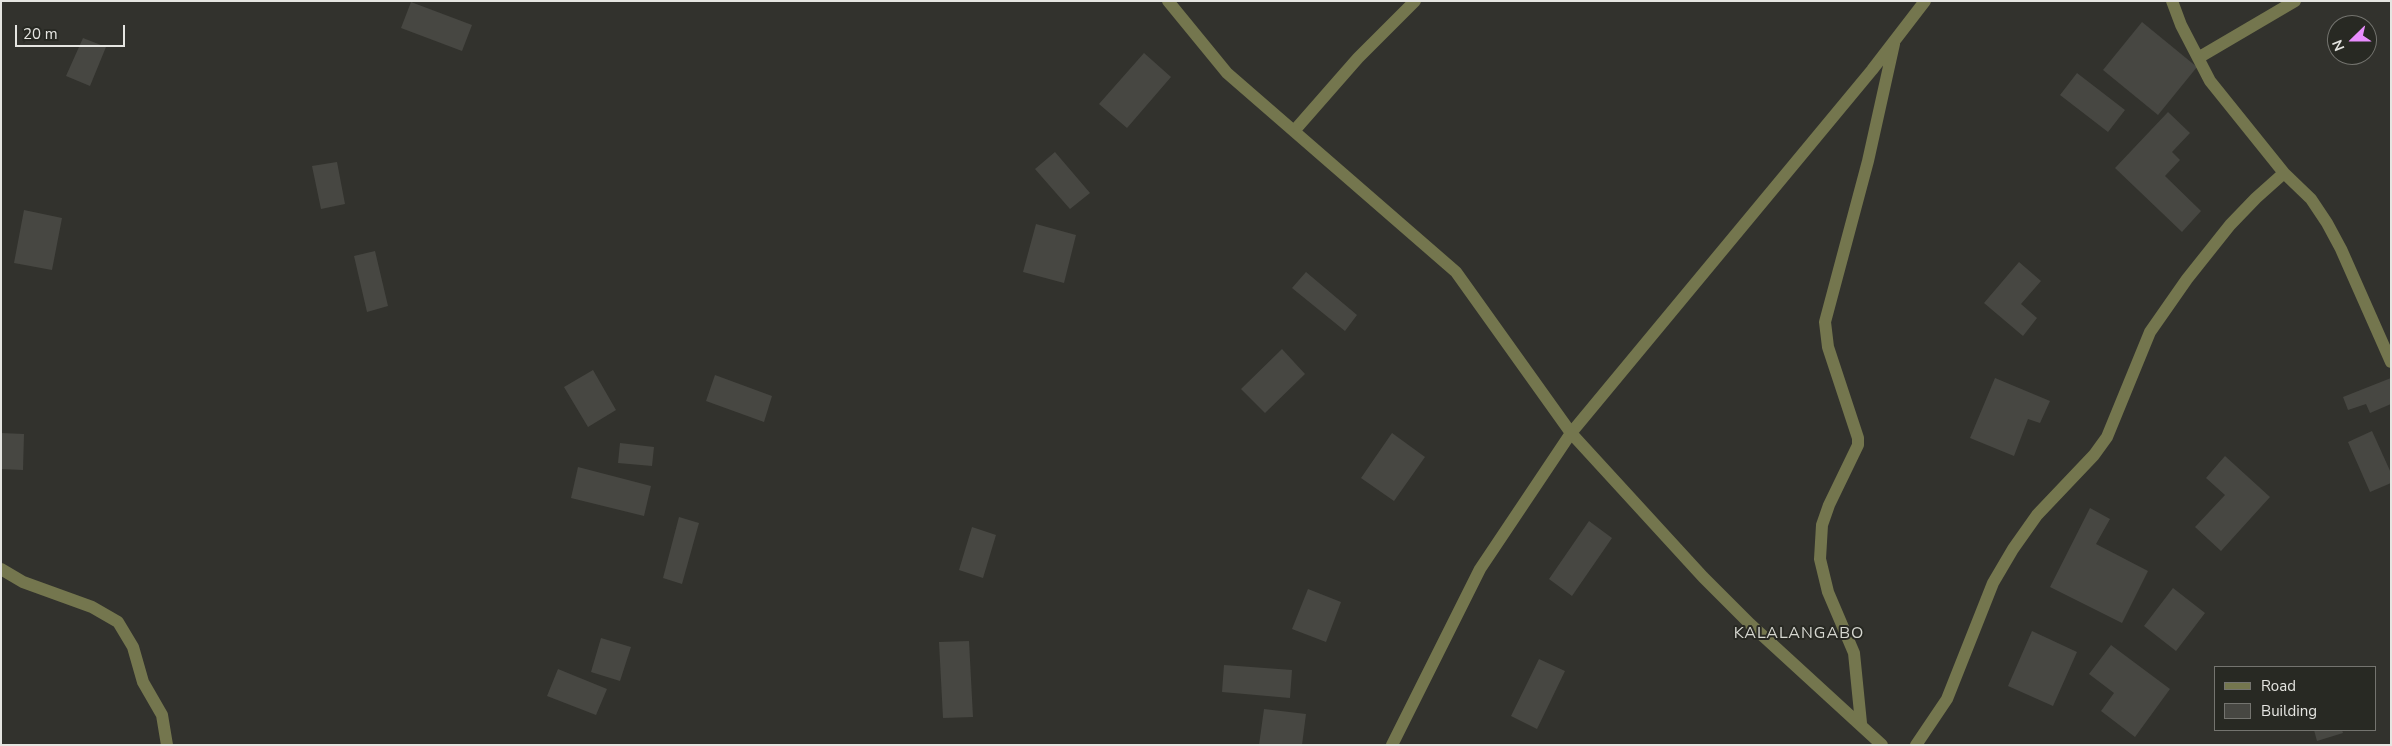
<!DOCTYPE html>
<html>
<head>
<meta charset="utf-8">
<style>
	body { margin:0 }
	#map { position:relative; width:2392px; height:746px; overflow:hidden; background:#32322d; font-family:"Nunito Sans",sans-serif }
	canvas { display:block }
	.frame { position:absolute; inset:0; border:2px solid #e5e5e1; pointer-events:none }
	.legend { position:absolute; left:2214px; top:666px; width:162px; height:65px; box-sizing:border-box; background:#282923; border:1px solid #74746f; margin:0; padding:6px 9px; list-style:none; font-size:15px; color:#e5e5e1 }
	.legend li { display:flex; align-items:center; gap:10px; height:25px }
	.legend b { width:25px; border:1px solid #74746f }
	.north { position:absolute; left:2327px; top:15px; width:50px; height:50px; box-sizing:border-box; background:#282923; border:1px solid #74746f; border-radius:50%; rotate:248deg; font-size:14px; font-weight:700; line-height:20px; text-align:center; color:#e5e5e1 }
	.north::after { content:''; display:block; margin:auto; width:18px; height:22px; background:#e98dfe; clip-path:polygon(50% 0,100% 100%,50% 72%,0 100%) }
	.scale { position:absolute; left:15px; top:25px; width:110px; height:22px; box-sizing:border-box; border:2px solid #e5e5e1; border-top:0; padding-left:6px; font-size:15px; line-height:18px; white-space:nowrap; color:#e5e5e1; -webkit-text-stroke:4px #282923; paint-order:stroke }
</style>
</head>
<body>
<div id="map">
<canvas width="2392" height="746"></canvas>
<div class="frame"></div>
<ul class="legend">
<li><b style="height:6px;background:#74764e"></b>Road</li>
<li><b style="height:14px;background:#474742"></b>Building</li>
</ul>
<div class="north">N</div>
<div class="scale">20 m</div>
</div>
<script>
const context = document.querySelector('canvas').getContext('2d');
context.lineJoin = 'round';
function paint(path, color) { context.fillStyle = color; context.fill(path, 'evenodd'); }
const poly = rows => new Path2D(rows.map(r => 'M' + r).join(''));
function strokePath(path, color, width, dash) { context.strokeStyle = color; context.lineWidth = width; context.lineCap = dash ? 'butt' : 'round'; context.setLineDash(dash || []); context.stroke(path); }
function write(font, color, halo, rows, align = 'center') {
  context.font = font + ' "Nunito Sans",sans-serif'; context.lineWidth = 4; context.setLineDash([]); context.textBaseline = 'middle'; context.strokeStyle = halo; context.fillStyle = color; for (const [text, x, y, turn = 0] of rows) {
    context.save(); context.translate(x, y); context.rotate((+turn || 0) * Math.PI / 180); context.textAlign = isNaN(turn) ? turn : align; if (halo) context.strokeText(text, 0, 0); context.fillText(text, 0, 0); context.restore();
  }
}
const building = poly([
	[411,2,472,25,462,51,401,28],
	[2142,22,2197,67,2158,115,2103,70],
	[83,38,106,47,90,86,66,76],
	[1144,53,1171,77,1127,128,1099,104],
	[2077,73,2125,110,2108,132,2060,95],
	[2168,112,2190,133,2172,152,2180,160,2165,176,2201,211,2182,232,2115,168],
	[1055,152,1090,193,1070,209,1035,169],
	[337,162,345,204,321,209,312,166],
	[24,210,62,218,52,270,14,263],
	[1036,224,1076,235,1064,283,1023,272],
	[375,251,388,306,367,312,354,256],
	[2019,262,2041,281,2021,304,2037,318,2023,336,1984,303],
	[1306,272,1357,315,1345,331,1292,288],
	[1282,349,1305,374,1265,413,1241,389],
	[593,370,616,410,588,427,564,387],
	[715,375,772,396,764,422,706,401],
	[1995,378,2050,401,2040,423,2028,419,2014,456,1970,438],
	[2391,378,2391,404,2370,413,2366,404,2348,410,2343,397],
	[2372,431,2391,473,2391,483,2370,492,2348,442],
	[1,433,24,434,23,470,1,469],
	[1392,433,1425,457,1394,501,1361,478],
	[620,443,654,447,652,466,618,463],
	[2225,456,2270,497,2221,551,2195,527,2225,495,2206,478],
	[578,467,651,486,644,516,571,498],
	[2090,508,2110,519,2096,544,2148,571,2122,623,2050,587],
	[679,517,699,523,682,584,663,578],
	[1589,521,1612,538,1572,596,1549,579],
	[972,527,996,535,983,578,959,570],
	[2173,588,2205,613,2176,651,2144,626],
	[1308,589,1341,602,1326,642,1292,629],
	[2032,631,2077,652,2053,706,2008,686],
	[601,638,631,647,620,681,591,672],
	[969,641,973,717,943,718,939,642],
	[2111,645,2170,689,2135,737,2101,711,2114,693,2089,674],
	[1539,659,1565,671,1537,729,1511,716],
	[1224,665,1292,670,1290,698,1222,692],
	[558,669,607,689,596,715,547,696],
	[1264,709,1306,714,1302,745,1259,745],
	[2314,730,2342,730,2343,733,2317,741]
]);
const minor = poly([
	[1168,1,1227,73,1456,272,1571,433,1703,577,1750,624,1882,745],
	[2172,1,2181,25,2210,81,2284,173,2311,199,2327,223,2341,249,2391,362],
	[2198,58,2295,1],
	[1294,131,1358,58,1415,1],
	[1,569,23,582,92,607,118,622,133,647,143,682,162,715,167,745],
	[1861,723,1854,653,1828,592,1820,559,1822,525,1829,505,1858,445,1858,438,1828,347,1825,322,1868,161,1894,44],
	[1392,745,1480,569,1571,433,1872,70,1925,1],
	[1916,745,1947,699,1993,583,2013,549,2037,515,2094,455,2107,437,2150,332,2187,279,2230,225,2256,198,2284,173]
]);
const quarterNames = [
	["KALALANGABO",1799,634]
];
paint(building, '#474742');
strokePath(minor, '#74764e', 12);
context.letterSpacing = '1px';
write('16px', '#d6d7d0', '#282923', quarterNames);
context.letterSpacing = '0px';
</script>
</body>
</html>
